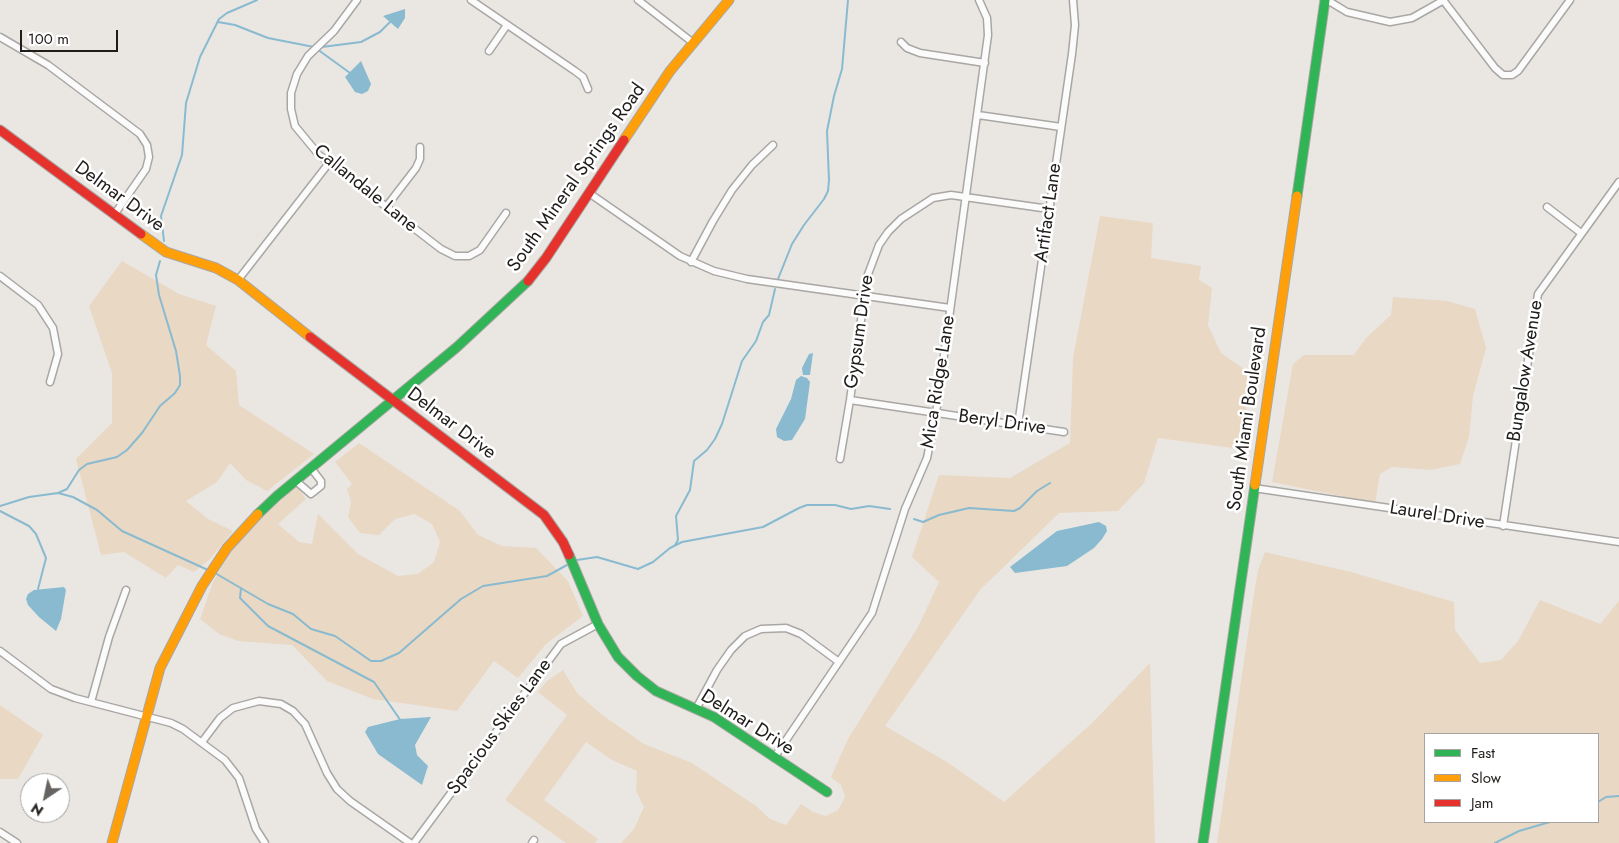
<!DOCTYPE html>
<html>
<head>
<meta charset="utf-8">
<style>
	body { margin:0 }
	#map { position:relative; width:1619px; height:843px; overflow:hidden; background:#eae7e3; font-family:Jost,sans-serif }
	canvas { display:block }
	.legend { position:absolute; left:1424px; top:733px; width:175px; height:90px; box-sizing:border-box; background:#fff; border:1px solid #a5a4a3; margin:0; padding:6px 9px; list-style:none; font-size:15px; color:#1f1c1a }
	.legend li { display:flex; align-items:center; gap:10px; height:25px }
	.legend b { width:25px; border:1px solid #a5a4a3 }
	.north { position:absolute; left:20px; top:773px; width:50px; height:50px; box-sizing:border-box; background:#fff; border:1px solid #a5a4a3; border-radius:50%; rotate:214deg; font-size:14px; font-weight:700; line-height:20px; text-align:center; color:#1f1c1a }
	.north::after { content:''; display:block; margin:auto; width:18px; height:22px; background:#666360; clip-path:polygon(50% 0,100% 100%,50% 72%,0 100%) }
	.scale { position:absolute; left:20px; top:30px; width:98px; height:22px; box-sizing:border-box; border:2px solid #1f1c1a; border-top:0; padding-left:6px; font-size:15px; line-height:18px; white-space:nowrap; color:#1f1c1a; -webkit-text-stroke:4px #fff; paint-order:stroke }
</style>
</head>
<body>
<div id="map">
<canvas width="1619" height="843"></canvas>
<ul class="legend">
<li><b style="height:6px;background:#30b455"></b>Fast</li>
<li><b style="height:6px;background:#ff9f0a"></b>Slow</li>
<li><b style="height:6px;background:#e5322d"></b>Jam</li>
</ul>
<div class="north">N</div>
<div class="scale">100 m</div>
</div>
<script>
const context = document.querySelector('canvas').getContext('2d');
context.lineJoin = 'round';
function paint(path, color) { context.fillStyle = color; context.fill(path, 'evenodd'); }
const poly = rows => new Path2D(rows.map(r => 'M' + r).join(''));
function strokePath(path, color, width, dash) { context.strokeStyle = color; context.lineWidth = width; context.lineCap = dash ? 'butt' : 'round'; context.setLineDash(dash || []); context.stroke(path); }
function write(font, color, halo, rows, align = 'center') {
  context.font = font + ' Jost,sans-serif'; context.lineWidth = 5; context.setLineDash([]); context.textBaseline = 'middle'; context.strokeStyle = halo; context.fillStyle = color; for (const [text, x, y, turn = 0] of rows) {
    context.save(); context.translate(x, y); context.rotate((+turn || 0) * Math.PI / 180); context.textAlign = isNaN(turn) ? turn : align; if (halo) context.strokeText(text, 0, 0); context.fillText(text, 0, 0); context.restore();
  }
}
const green = poly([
	[1100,216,1153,223,1151,258,1201,266,1199,280,1212,288,1208,325,1221,353,1251,374,1240,449,1158,438,1144,483,1118,511,1059,513,980,590,885,726,947,762,1004,802,1092,723,1150,663,1155,843,621,843,634,829,644,807,636,791,637,771,612,760,586,742,544,800,598,839,595,843,566,843,505,800,567,715,538,692,546,682,563,670,577,693,601,714,644,744,692,763,756,806,770,819,786,825,801,804,813,812,826,816,838,810,845,797,841,785,831,777,848,739,918,627,939,582,912,557,939,475,1010,478,1070,443,1073,358],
	[122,261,179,294,216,306,206,345,236,371,239,405,314,454,267,491,246,480,230,463,217,482,186,501,208,519,233,531,210,559,194,572,178,565,166,578,124,552,101,555,76,459,112,423,112,373,89,306],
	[1393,297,1447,301,1475,309,1486,348,1473,396,1469,437,1460,464,1431,470,1392,467,1380,474,1375,503,1272,482,1293,364,1304,355,1354,355,1366,338,1391,315],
	[359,443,460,511,478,535,502,546,536,548,568,581,583,616,546,644,518,678,494,661,457,711,373,699,327,681,292,645,238,641,219,634,200,619,213,582,230,553,252,527,297,486,306,499,278,524,299,542,312,544,318,514,358,554,398,576,418,574,434,562,440,542,432,524,414,514,395,519,379,535,360,533,348,517,351,502,347,489,352,484,335,462],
	[1265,552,1351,572,1454,602,1455,630,1480,663,1501,660,1518,641,1540,600,1600,624,1619,601,1619,843,1217,843,1253,600,1258,570],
	[1425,734,1598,734,1598,822,1425,822],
	[0,705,43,735,18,779,0,779]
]);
const water = poly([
	[405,9,405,18,398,29,383,16],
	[361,61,371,84,368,91,362,94,355,92,345,77],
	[813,353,810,375,803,375,802,368,809,354],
	[801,376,807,378,810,382,805,419,792,440,784,441,777,437,776,429,791,399,796,380],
	[1099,522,1106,526,1107,531,1102,539,1094,548,1067,566,1015,573,1010,567,1057,531],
	[64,587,66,590,61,619,56,631,39,617,28,605,26,599,28,594,34,590],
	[431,717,415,745,417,755,428,766,422,785,378,754,365,732,368,727,400,719]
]);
const stream = poly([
	[218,22,235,25,268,38,314,47],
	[322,47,361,42,380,32,390,22],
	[317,49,350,73],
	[164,241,161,216,182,155,186,103,200,57,219,19,227,13,257,0],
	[778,279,792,244,804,225,824,199,828,191,829,180,827,131,834,96,842,69,848,0],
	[58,493,73,497,97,510,122,531,208,570],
	[0,506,29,497,58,493,67,489,79,470,87,464,117,457,127,450,142,433,160,406,175,393,180,385,180,376,176,351,159,295,156,275,160,261],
	[0,511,29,526,36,534,46,558,38,589],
	[914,519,923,522,939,515,969,508,1014,511,1020,508,1037,491,1050,483],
	[675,545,678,540,676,516,690,490,694,461,707,450,715,439,722,424,742,361,756,341,763,322,769,315,775,289],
	[577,560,597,557,638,569,653,562,670,548,682,542,763,527,799,508,807,505,835,505,851,509,869,506,890,509],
	[215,573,268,604,293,614,311,629,335,636,371,661,381,661,399,653,461,599,483,586,547,576,567,565],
	[241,588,240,598,268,626,374,682,401,721],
	[1598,802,1606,797,1619,796],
	[1495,843,1519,831,1550,822]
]);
const street = poly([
	[357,0,334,31,308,56,297,74,291,93,291,109,295,126,319,155,441,249,455,256,469,256,480,250,506,213],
	[471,0,575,71,583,77,588,89],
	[638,0,692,42],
	[1327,0,1347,12,1390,22,1412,18,1444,0],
	[1443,0,1495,68,1503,75,1512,75,1518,71,1570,0],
	[0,37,48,65,140,134,147,145,149,157,146,169,114,215],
	[901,42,907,48,920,53,985,63],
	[489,51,507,25],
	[978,115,1061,127],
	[589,193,680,256,714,271,747,279,950,308],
	[386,207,416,168,420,159,420,147],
	[1547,207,1581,233],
	[691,262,713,221,732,190,752,165,773,145],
	[0,276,38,305,53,328,58,354,50,382],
	[238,280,329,163],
	[850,400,1064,432],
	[1018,425,1072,54,1075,25,1073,0],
	[840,459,850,400,867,277,879,245,888,232,901,219,933,198,951,195,1049,209],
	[296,481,311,494,321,486,321,481,311,468],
	[1254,488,1619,542],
	[1503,526,1538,294,1619,182],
	[0,651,51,689,75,698,171,723,183,729,225,760,239,778,256,829,265,843],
	[91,702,109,637,126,590],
	[696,709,717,670,731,650,745,636,761,629,786,628,801,634,839,662],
	[202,742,220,718,233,708,259,701,281,704,293,711,305,724,327,773,337,789,350,801,410,843],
	[774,758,872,613,905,509,927,458,936,413,988,35,987,18,979,0],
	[0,832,17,843],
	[414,843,561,644,598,624],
	[532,843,534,840]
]);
const fast = poly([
	[1297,196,1325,0],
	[258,514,277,496,457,347,528,281],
	[569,555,598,624,618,657,637,676,656,691,714,717,827,792],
	[1203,843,1255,485]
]);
const slow = poly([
	[624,140,670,71,729,0],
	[141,234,166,252,216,268,238,280,310,337],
	[1255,485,1297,196],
	[112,843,160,668,202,586,227,548,258,514]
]);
const jam = poly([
	[0,130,141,234],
	[528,281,546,258,624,140],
	[310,337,544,515,563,542,569,555]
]);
const streetNames = [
	["South Mineral Springs Road",577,178,-55],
	["Callandale Lane",365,189,39],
	["Delmar Drive",119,197,36],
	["Artifact Lane",1049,213,-82],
	["Gypsum Drive",860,332,-82],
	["Bungalow Avenue",1526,371,-81],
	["Mica Ridge Lane",939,382,-81],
	["South Miami Boulevard",1248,419,-82],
	["Beryl Drive",1002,423,8],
	["Delmar Drive",451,424,37],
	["Laurel Drive",1437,516,9],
	["Delmar Drive",747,723,32],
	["Spacious Skies Lane",500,727,-54]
];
paint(green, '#e9d8c4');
paint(water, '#89bacf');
strokePath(stream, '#89bacf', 2);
strokePath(street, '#a9a7a4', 9);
strokePath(fast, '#a9a7a4', 11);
strokePath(slow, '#a9a7a4', 11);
strokePath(jam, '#a9a7a4', 11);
strokePath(street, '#fcfbfb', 6);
strokePath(fast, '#30b455', 9);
strokePath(slow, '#ff9f0a', 9);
strokePath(jam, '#e5322d', 9);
write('19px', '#1f1c1a', '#fff', streetNames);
</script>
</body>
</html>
